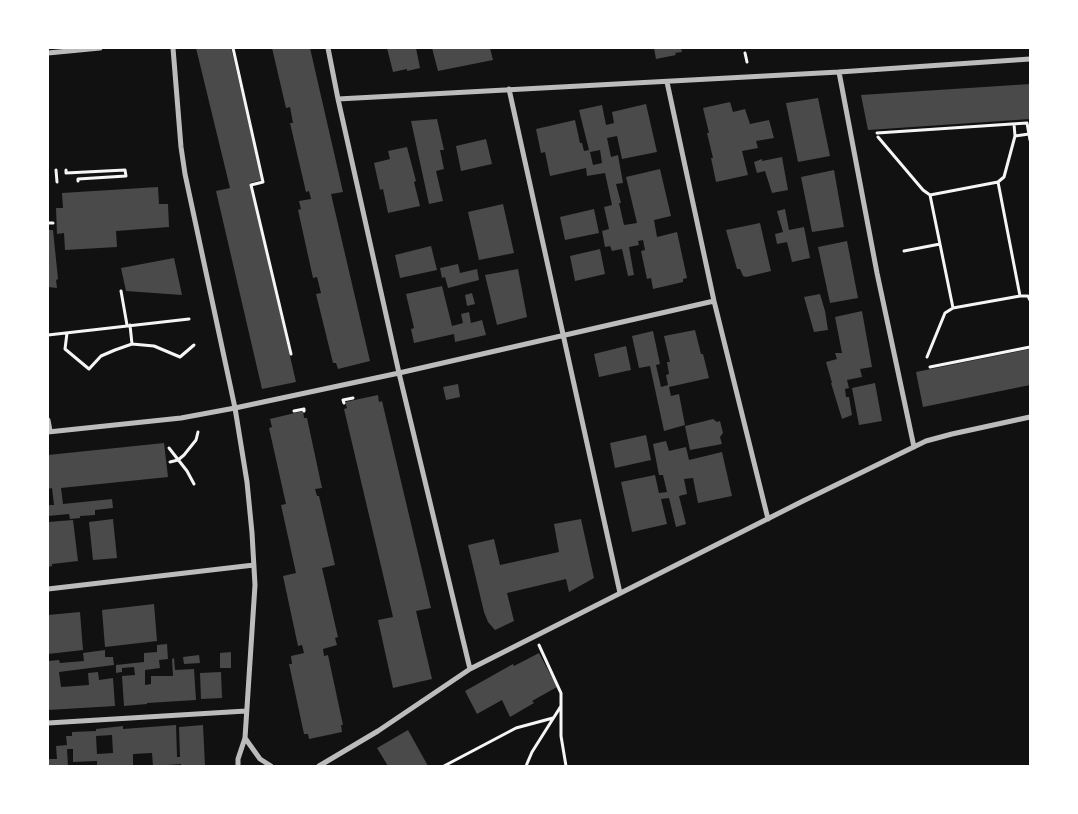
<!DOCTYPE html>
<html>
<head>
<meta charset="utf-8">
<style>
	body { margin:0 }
	#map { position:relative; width:1078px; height:814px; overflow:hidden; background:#111; font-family:"PT Sans",sans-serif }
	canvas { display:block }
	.frame { position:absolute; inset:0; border:49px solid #fff; pointer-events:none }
</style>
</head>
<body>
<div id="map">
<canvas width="1078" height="814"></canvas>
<div class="frame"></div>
</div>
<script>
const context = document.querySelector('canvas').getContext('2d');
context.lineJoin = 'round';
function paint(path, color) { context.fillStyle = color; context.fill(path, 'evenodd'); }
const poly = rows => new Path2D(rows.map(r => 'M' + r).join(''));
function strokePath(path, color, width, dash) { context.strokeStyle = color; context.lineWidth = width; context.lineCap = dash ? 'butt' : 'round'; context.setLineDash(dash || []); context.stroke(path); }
const building = poly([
	[196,48,231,48,262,180,250,183,296,382,262,389,216,191,230,188],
	[272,48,310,48,343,192,331,194,370,361,338,369,336,363,333,363,316,294,321,293,317,277,313,278,298,210,301,209,299,201,311,199,309,191,306,192,290,123,293,123,290,107,286,108],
	[387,48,416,48,420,68,407,71,407,69,393,72],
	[432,48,490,48,493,60,438,71],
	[654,48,681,48,682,52,675,53,676,55,656,59],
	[1030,84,1030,119,868,130,861,95],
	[818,98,830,156,798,162,786,103],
	[730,102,733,112,745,109,750,124,769,120,774,138,756,141,758,148,742,151,748,175,716,182,711,158,713,158,707,133,709,133,703,108],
	[646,104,657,152,622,159,617,136,607,138,611,157,618,155,623,183,616,184,621,203,619,203,624,225,637,223,626,177,660,169,671,216,654,220,657,237,677,232,687,278,683,279,683,282,653,289,651,278,647,279,641,251,645,250,643,240,638,241,639,245,629,247,634,275,628,276,622,249,612,251,610,246,605,247,602,231,609,229,604,207,612,205,605,173,587,176,586,168,550,176,545,152,541,153,536,129,575,120,580,143,582,143,584,151,589,150,579,110,602,105,606,125,614,123,612,112],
	[600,150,602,163,593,165,590,152],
	[437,119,444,150,440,150,444,169,436,171,443,201,429,204,411,121],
	[486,139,492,164,461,171,456,146],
	[407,147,416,181,414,182,420,206,388,213,383,189,380,190,374,163,390,159,388,151],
	[782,157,788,190,772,193,765,171,757,173,754,162,762,159,762,161],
	[834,170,844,227,812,232,801,177],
	[158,187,159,204,168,204,169,227,116,231,117,247,65,250,64,233,57,234,56,208,63,208,62,193],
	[503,204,514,253,479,260,468,212],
	[594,209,599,233,565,240,560,217],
	[785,209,789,230,804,227,810,258,792,262,787,242,777,244,775,234,783,232,777,211],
	[760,223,771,271,746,277,743,276,740,269,737,269,726,230],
	[48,230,53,230,58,279,56,280,57,288,48,287],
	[847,241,858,298,830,303,818,247],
	[431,246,437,270,400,278,395,255],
	[600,249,605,274,575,281,570,256],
	[174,258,182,295,126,291,121,268],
	[458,264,460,273,477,269,479,280,448,288,445,277,442,278,440,268],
	[518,269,527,317,497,325,485,275],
	[442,286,452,326,463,323,461,314,469,312,471,323,482,320,486,335,455,342,454,334,414,343,411,329,414,328,406,294],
	[472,293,475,304,467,306,465,295],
	[820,294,825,311,828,330,814,332,804,297],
	[862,311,872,367,860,369,862,377,847,380,849,388,845,389,846,397,849,397,852,415,842,419,831,383,832,383,826,362,837,359,835,353,842,353,835,317],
	[695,330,701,354,703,354,709,378,669,387,671,396,679,394,685,425,664,431,650,366,639,368,632,336,653,331,660,364,656,365,661,387,668,385,666,375,669,374,667,362,670,362,664,336],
	[626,346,631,370,599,377,594,354],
	[1030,349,1030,385,923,407,916,372],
	[875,383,882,421,859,425,852,388],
	[458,384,460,397,446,400,443,387],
	[378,395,379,402,382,401,431,608,416,611,432,679,393,688,378,620,393,617,344,409,347,408,345,402],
	[303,411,304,418,307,418,322,488,315,489,317,496,319,496,335,565,322,568,338,637,335,638,337,645,323,649,324,656,328,655,343,725,341,725,342,732,309,739,308,734,304,734,289,664,292,664,291,656,304,653,302,645,298,646,283,576,296,573,281,505,286,504,269,428,272,427,270,419],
	[713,419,717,422,720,421,723,433,720,437,722,444,690,450,685,426],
	[646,435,651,460,615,468,610,443],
	[666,441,669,451,686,447,689,460,722,452,732,496,698,503,693,478,684,479,687,494,679,496,686,524,676,527,669,498,661,499,667,524,632,532,621,482,655,475,659,493,667,492,663,475,659,475,653,444],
	[164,443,168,477,61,488,63,504,112,499,113,508,95,510,95,515,80,516,80,518,70,519,69,514,48,516,48,505,54,505,52,488,48,489,48,455],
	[113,519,117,558,93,560,89,522],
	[581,519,594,578,569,592,566,579,507,593,514,621,495,630,488,622,484,612,468,545,494,539,500,565,559,552,554,524],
	[73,520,78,561,52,564,52,566,48,567,48,522],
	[154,604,157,641,105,647,102,610],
	[80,612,83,650,48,654,48,615],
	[167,644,168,659,159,660,160,668,145,670,145,685,151,684,151,676,173,676,172,659,174,658,175,670,194,669,196,700,147,703,147,704,124,706,122,676,135,675,134,667,122,668,122,672,116,673,116,665,144,662,144,653,157,652,157,645],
	[105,650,105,657,113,657,114,665,59,672,61,687,89,685,88,673,98,672,99,680,113,678,115,706,48,710,48,661,59,660,60,663,84,661,83,653],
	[231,652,231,668,220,668,220,653],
	[539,653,557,687,532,701,534,703,510,717,502,700,477,714,465,691,513,664,514,666],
	[199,655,200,663,184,664,183,657],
	[221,672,222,698,201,699,200,673],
	[176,725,177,757,180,757,179,727,203,725,205,766,181,766,181,764,153,766,152,753,133,754,133,766,97,766,97,761,73,762,73,749,67,749,68,766,48,766,48,759,57,759,56,746,67,745,66,736,72,736,72,732,96,731,96,729,123,726,123,729],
	[112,735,113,753,97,754,96,736],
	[408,730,428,766,388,766,377,748]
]);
const path = poly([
	[233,48,263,182,251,185,291,354],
	[745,53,747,62],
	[877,133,1027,123,1030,140],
	[1015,136,1029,134],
	[878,137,923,190,930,195],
	[56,170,57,182],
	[66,170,66,173,125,170,126,176,78,179,78,181],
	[998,182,1004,177,1015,136,1014,124],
	[48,223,53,223],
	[904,251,940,244],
	[121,291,127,325],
	[1020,296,1028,296,1030,300],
	[130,325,132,344],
	[67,333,65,349,89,369,101,356,115,350,132,344,154,346,180,357,194,345],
	[48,335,189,319],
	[927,357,945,313,953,308,1020,296,998,182,930,195,953,308],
	[930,367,1030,347],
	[344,403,343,400,353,398],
	[294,411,304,409,304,411],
	[169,448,187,471,194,484],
	[170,462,178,460,184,455,196,440,198,432],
	[539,645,561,693,561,736,566,766],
	[444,766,516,728,553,718],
	[526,766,532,752,561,706]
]);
const minor = poly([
	[173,48,181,147,185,174,235,408,247,482,252,533,255,585,245,738,238,759,238,766],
	[328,48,338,99,399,373,470,669],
	[48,53,100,48],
	[839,72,877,273,914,447],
	[667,82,714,301,768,519],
	[509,89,620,593],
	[338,99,839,72,1030,59],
	[48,420,50,431],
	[48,432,181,418,235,408,399,373,714,301],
	[48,589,254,565],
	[48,723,246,711],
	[245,738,260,759,271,766],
	[319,766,378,731,470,669,803,501,926,441,952,434,1030,417]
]);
paint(building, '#4a4a4a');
strokePath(path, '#f5f5f5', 3);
strokePath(minor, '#bcbcbc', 5);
</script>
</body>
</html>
